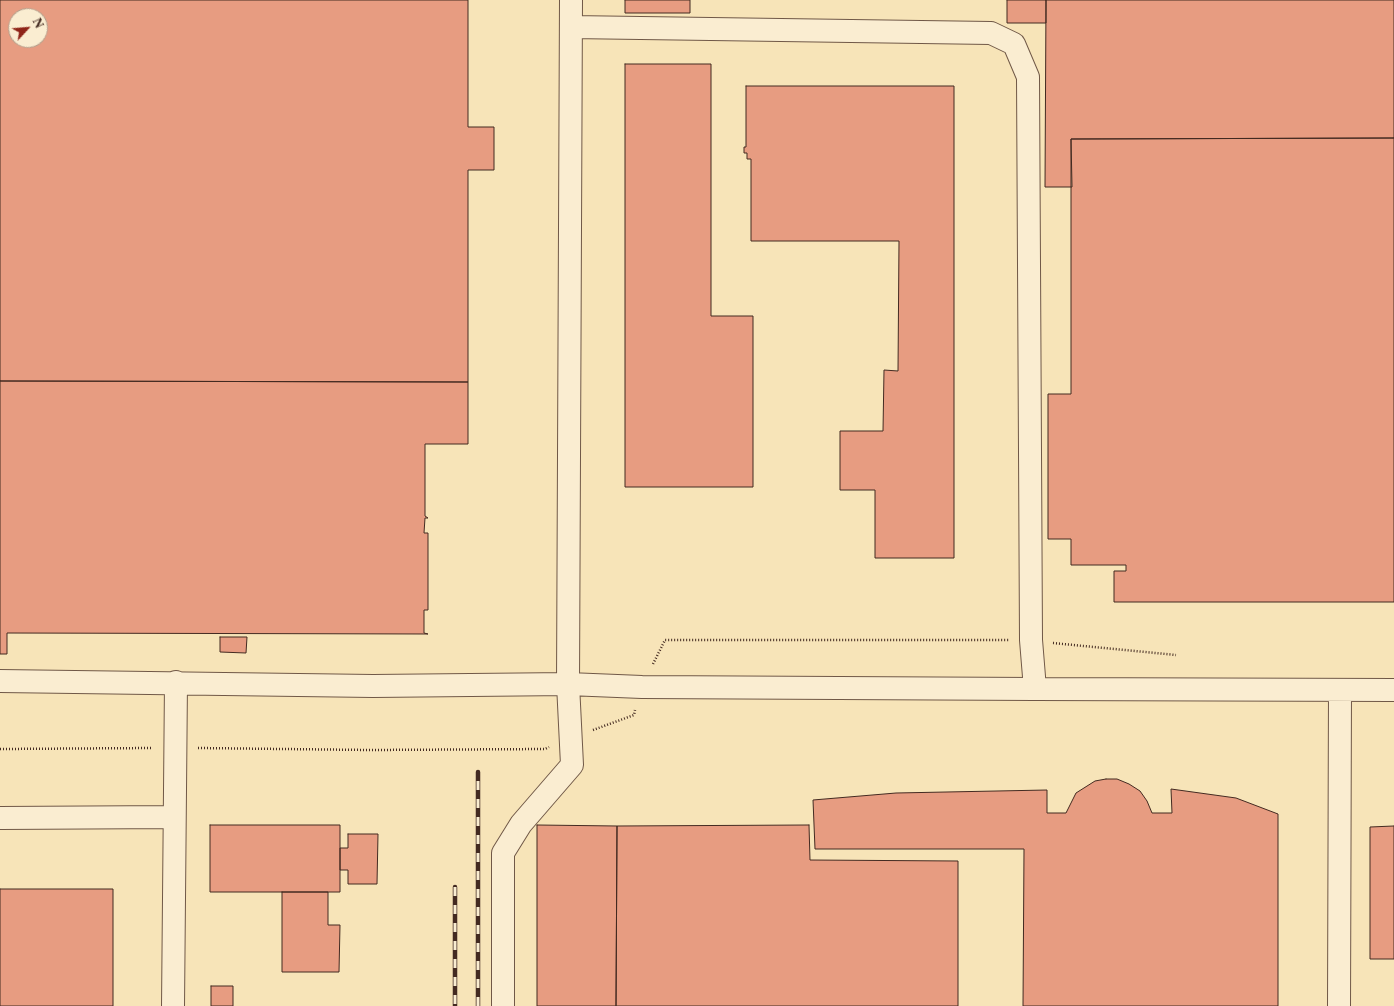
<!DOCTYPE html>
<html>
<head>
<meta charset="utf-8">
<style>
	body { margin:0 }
	#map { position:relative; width:1394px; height:1006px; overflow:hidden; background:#f7e4b8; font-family:"Libre Caslon Text",serif }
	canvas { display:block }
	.north { position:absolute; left:8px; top:8px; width:40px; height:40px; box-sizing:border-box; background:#faedd1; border:1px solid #b19f8b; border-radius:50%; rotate:64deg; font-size:11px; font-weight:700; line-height:16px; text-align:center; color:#432a21 }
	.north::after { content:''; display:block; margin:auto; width:14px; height:18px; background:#8f2418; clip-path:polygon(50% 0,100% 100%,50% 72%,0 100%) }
</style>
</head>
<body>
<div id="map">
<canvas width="1394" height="1006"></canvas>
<div class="north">N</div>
</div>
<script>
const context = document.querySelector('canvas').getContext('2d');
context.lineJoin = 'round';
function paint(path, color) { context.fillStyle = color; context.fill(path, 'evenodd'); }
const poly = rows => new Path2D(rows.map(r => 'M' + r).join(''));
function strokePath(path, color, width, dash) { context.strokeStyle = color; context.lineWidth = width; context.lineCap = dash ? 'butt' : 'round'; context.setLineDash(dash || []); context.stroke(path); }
const building = poly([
	[0,0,468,0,468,127,494,127,494,170,468,170,468,382,0,381,0,0],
	[16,16,40,16,40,40,16,40,16,16],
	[625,0,690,0,690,13,625,13,625,0],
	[1007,0,1046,0,1046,23,1007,23,1007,0],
	[1046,0,1394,0,1394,138,1071,139,1072,187,1045,187,1046,0],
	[625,64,711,64,711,316,753,316,753,487,625,487,625,64],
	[746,86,954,86,954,558,875,558,875,490,840,490,840,431,883,431,884,370,898,371,899,241,751,241,751,159,747,159,747,153,744,153,744,147,746,147,746,86],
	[1394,138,1394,602,1114,602,1114,571,1126,571,1126,565,1071,565,1071,539,1048,539,1048,394,1071,394,1071,139,1394,138],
	[0,381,468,382,468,444,425,444,425,516,428,518,425,518,424,533,428,533,428,610,424,610,424,633,428,634,7,633,7,654,0,654,0,381],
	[220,637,247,637,246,653,220,652,220,637],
	[1106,779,1117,779,1129,784,1140,791,1147,801,1152,813,1172,813,1171,789,1236,798,1278,814,1278,1006,1023,1006,1024,849,815,849,813,800,896,793,1047,790,1047,813,1066,813,1076,793,1095,781,1106,779],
	[210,825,340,825,340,892,210,892,210,825],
	[537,825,617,826,616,1006,537,1006,537,825],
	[809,825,810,860,958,861,958,1006,616,1006,617,826,809,825],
	[1394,826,1394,959,1370,959,1370,827,1394,826],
	[348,834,378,834,377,884,348,884,348,870,340,870,340,848,348,848,348,834],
	[0,889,113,889,113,1006,0,1006,0,889],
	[282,892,328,892,328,925,340,925,339,972,282,972,282,892],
	[211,986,233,986,233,1006,211,1006,211,986]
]);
const path = poly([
	[1053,643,1176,655],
	[653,664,665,640,1009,640],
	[593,730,634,715,635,710],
	[198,748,369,750,545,749,549,747],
	[0,749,153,748]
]);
const minor = poly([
	[571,27,991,33,1014,44,1028,77,1031,640,1035,689],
	[0,681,373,686,568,684,642,687,1035,689,1394,690],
	[0,818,174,817],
	[173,1006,176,682],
	[503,1006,503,853,521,824,572,765,568,684,571,0],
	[1339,1006,1340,690]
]);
const rail = poly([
	[455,887,455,1006],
	[478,1006,478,772]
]);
paint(building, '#e79c81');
strokePath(building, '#432a21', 1);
strokePath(minor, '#705847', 24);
strokePath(path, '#432a21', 2.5, [1, 2]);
strokePath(minor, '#faedd1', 22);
strokePath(rail, '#432a21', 4.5);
strokePath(rail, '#faedd1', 3, [9]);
</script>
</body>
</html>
